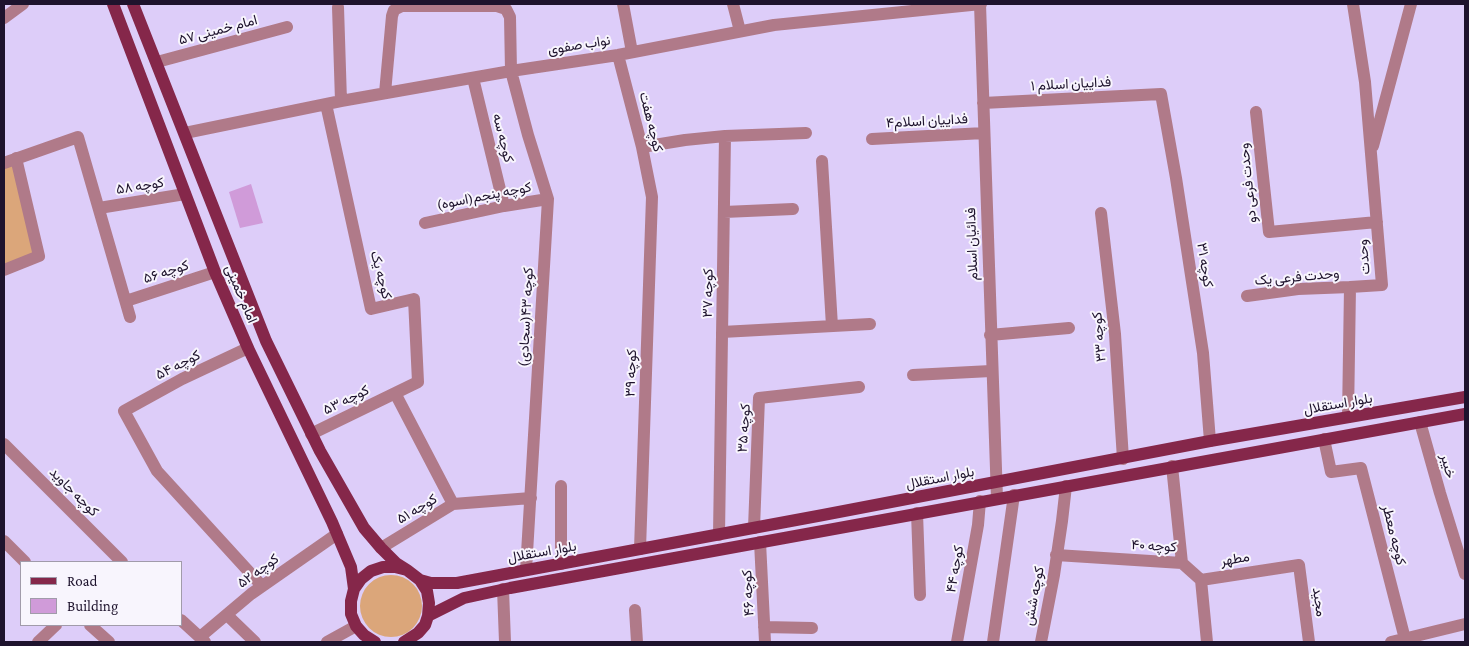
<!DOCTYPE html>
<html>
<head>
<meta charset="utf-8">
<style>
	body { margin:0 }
	#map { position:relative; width:1469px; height:646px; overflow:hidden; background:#ddcdf9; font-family:"Crimson Pro",serif }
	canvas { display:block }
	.frame { position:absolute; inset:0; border:5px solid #1e132d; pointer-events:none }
	.legend { position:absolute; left:20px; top:561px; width:162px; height:65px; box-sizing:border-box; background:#f8f5fd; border:1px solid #a19baa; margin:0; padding:6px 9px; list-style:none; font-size:15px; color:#1e132d }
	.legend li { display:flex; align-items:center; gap:10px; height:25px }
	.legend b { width:25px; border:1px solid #a19baa }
</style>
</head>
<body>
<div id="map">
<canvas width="1469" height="646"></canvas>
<div class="frame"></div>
<ul class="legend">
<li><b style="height:6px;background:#85274a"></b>Road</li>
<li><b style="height:14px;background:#d09bd9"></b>Building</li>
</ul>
</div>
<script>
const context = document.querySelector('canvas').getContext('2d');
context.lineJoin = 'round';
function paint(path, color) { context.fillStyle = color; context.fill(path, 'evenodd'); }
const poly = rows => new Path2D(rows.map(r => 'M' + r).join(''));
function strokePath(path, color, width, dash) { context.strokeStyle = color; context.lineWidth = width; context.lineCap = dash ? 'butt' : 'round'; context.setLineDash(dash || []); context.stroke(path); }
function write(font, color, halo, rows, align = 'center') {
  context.font = font + ' "Crimson Pro",Vazirmatn,serif'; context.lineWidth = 4; context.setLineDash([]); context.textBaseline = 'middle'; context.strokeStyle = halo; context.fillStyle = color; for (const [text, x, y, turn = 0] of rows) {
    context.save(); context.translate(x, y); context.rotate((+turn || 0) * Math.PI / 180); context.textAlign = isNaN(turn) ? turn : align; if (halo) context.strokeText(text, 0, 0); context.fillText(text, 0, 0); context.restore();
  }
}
const green = poly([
	[16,158,39,256,4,270,4,163],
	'360 606a31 31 0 1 1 62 0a31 31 0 1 1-62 0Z'
]);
const building = poly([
	[251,184,263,223,240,228,229,192]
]);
const minor = poly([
	[623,4,632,52],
	[733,4,740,31],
	[980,4,997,498],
	[338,7,341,101],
	[4,18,23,4],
	[618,55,642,147,652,197,640,549],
	[157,62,287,27],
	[473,78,504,206],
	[385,93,392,16,394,10,402,6,497,6,506,9,510,17,511,71,528,135,548,199,526,570],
	[983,103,1161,94,1176,178,1203,353,1210,441],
	[1256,112,1269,232,1377,222],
	[185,133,341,101,511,71,618,55,774,25,981,4],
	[725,136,806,133],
	[872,139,984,133],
	[1373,146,1411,4],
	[642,147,685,140,725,136,719,535],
	[822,161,832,326],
	[4,163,78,137,130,317],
	[99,208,185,194],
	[724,212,793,209],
	[1101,213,1115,334,1123,459],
	[425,223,504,206,548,199],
	[4,270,39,256,16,158],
	[1247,296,1298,289,1350,287],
	[126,301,215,272],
	[722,332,870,324],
	[990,335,1069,328],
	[248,348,182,379,124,411,157,471,262,586],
	[913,375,991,371],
	[395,393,453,504],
	[1348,417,1350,287,1382,285,1365,82,1353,4],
	[1420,422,1440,493,1465,574],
	[311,434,418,382,414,299,371,309,326,104],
	[1324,439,1331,472,1361,468,1405,639],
	[4,444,122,562],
	[917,513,920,595],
	[754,528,759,398,859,387],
	[4,541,25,562],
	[760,542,765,642],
	[381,548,453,504,531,498],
	[1056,555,1182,563,1172,466],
	[1182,563,1201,580,1299,565,1309,642],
	[561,564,561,486],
	[1201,580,1207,642],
	[503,589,505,642],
	[635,610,637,642],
	[227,615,255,642],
	[181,620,205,642],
	[90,625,109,642],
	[764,627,812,628],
	[200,637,251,594,337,534],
	[38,642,56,625],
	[327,642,356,626],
	[957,642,978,525,980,501],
	[993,642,1014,495],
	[1041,642,1054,575,1062,521,1066,486],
	[1391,642,1465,624]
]);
const major = poly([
	[113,4,215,272,248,348,332,522,351,567,354,589],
	[133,4,266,341,320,451,364,528,381,548,396,563,407,570],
	[420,580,431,583,457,583,823,515,1210,441,1465,397],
	[428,616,464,598,510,588,1465,414],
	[375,642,364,635,356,626,351,614,351,601,354,589,361,579,371,571,383,567,395,567,407,570,420,580,427,591,429,603,428,616,425,625,418,633,404,642]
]);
const streetNames = [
	["امام خمینی ۵۷",218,30,-15],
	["نواب صفوی",579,45,-9],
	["فداییان اسلام ۱",1071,84,-3],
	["فداییان اسلام۴",927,121,-3],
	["کوچه هفت",651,122,76],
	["کوچه سه",503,138,76],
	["وحدت فرعی دو",1248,183,-96],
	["کوچه ۵۸",140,186,-9],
	["کوچه پنجم(اسوه)",484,196,-11],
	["فدائیان اسلام",972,244,-92],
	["وحدت",1364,257,-95],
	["کوچه ۳۱",1205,265,81],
	["کوچه ۵۶",166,272,-18],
	["کوچه یک",381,275,75],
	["وحدت فرعی یک",1297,277,-5],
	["کوچه ۳۷",708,293,-89],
	["امام خمینی",241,294,67],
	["کوچه ۴۳(سجادی)",526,317,-87],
	["کوچه ۳۳",1099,337,-95],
	["کوچه ۵۴",178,365,-27],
	["کوچه ۳۹",631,373,-88],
	["کوچه ۵۳",346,400,-26],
	["بلوار استقلال",1338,404,-10],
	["کوچه ۳۵",744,428,-86],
	["خیبر",1448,466,75],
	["بلوار استقلال",940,478,-11],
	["کوچه جاوید",74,492,45],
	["کوچه ۵۱",417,509,-31],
	["کوچه معطر",1394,535,76],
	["کوچه ۴۰",1154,546,3],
	["بلوار استقلال",542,552,-10],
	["مطهر",1235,559,-9],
	["کوچه ۴۴",955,569,-80],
	["کوچه ۵۲",258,571,-36],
	["کوچه ۴۶",748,593,-93],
	["کوچه شش",1034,596,-79],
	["مجید",1319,602,82]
];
paint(green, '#dba67a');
paint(building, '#d09bd9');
strokePath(minor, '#b07a89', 12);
strokePath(major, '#85274a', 12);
write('14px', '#1e132d', '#f8f5fd', streetNames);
</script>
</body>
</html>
